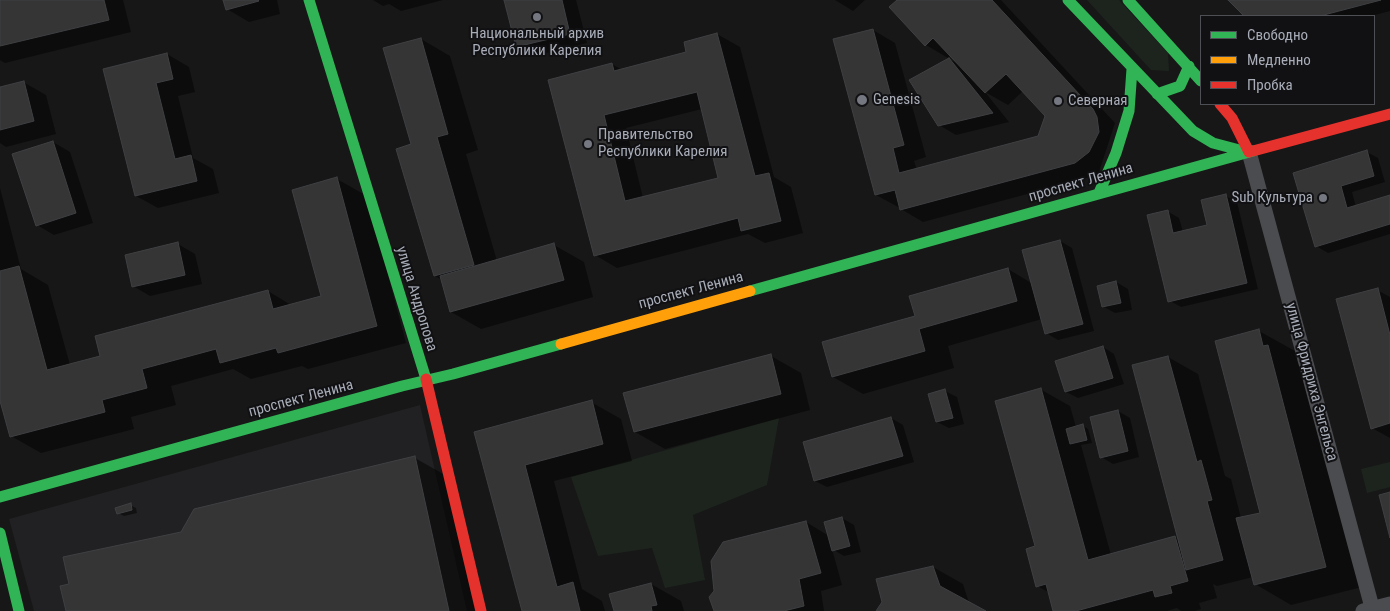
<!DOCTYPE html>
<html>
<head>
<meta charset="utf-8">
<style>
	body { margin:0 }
	#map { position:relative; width:1390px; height:611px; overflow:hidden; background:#171717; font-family:"Roboto Condensed",sans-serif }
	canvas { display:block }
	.legend { position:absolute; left:1200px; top:15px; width:175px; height:90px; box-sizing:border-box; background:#111113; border:1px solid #4d4f55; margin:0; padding:6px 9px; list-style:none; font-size:15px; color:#a8adb8 }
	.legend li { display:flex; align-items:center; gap:10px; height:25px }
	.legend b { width:25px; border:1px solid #4d4f55 }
</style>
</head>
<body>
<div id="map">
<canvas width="1390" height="611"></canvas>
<ul class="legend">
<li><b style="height:6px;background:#30b455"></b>Свободно</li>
<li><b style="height:6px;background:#ff9f0a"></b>Медленно</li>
<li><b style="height:6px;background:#e5322d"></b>Пробка</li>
</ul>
</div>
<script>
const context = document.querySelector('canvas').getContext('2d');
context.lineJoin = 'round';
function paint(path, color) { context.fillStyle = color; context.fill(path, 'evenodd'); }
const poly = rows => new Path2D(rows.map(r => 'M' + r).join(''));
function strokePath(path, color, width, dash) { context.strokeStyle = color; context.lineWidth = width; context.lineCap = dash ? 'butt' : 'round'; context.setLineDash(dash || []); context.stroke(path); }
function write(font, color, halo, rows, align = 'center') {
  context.font = font + ' "Roboto Condensed",sans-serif'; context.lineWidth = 4; context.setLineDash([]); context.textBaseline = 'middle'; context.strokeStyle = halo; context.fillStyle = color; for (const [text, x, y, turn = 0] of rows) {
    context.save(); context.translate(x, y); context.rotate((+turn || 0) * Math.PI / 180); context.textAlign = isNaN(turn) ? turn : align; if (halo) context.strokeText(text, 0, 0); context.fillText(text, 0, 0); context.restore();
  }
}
const built = poly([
	[420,405,467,611,34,611,9,519]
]);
const green = poly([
	[1087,0,1119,0,1168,53,1169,71,1151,70],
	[779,418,767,485,693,515,705,580,665,588,652,548,598,556,571,477],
	[1390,462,1390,487,1367,493,1361,469]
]);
const shadow = poly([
	[0,0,123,0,131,32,5,63,0,60],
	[225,0,277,0,280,14,249,22,227,9],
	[373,0,443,0,401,11,389,4,383,6],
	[506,0,576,0,587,43,534,56,517,46],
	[835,0,865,0,853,11],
	[899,0,1001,0,1115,123,1098,175,923,222,901,209,901,207,898,207,876,195,873,30,895,43,926,157,914,161,917,170,1039,137,1046,116,1023,91,1008,105,985,92,1009,122,956,135,939,125,949,59,960,65,951,55,948,58,926,45],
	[1230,0,1390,0,1390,11,1371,16,1246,16],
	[717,34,740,47,774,177,791,187,803,233,765,243,748,234,617,268,595,255,550,81,612,64,622,70,688,53],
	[702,109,720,179,643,198,626,128],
	[421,39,450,56,478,150,466,154,497,261,554,245,584,262,593,297,481,329,451,312,442,280,435,276,413,145],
	[167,54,189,67,195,92,178,96,193,158,213,169,219,193,158,208,136,196,105,69],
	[23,82,46,95,56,134,6,147,0,143,0,88],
	[53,142,70,152,93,223,54,235,37,225],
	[1367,152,1378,158,1385,182,1352,192,1356,207,1390,197,1390,234,1328,253,1316,246,1294,173],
	[337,179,367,196,406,343,308,369,302,366,251,379,233,369,171,386,176,405,131,417,134,429,41,453,11,436,0,396,0,188,21,269,48,285,70,365,102,357,268,291,291,305,322,297],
	[1226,196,1237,202,1258,289,1181,307,1170,301,1167,211,1179,218,1183,232,1208,226],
	[1060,241,1072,248,1094,331,1058,340,1046,333,1042,319,948,346,954,368,863,394,833,377,916,317,1008,269,1033,284],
	[178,244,195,254,202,284,150,296,133,286],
	[1116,282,1128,289,1132,310,1115,313,1104,307],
	[1377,290,1390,297,1390,438,1372,428],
	[1259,331,1295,351,1298,363,1304,367,1362,587,1291,605,1255,584,1253,577,1217,586,1213,584,1217,598,1199,603,1201,609,1195,611,1181,611,1177,608,1167,611,1055,611,1050,593,1037,586,1036,547,1040,389,1070,406,1076,427,1083,426,1088,429,1092,443,1081,445,1111,555,1175,537,1180,540,1168,357,1198,374,1225,476,1231,479,1241,518,1262,513],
	[1103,347,1114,354,1124,384,1078,398,1066,392,1057,362],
	[771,356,801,373,810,410,665,449,635,432],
	[945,391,957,397,964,424,949,428,937,422],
	[591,402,621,419,632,461,554,481,582,589,602,601,605,611,523,611,476,433],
	[1118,411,1130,418,1139,457,1113,464,1101,457],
	[891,418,903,425,914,462,827,487,815,481],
	[415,458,445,475,475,611,67,611,70,585,182,533],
	[130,505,136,508,137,513,124,516,118,513],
	[842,518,854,525,861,552,844,556,832,549,842,585,821,591,824,611,715,611,806,522,829,536],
	[933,567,963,584,969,603,983,611,877,611,883,602],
	[651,584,681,601,684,611,615,611,611,594]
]);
const building = poly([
	[0,0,104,0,109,20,0,46,0,0],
	[223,0,258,0,259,1,226,10,223,0],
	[504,0,562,0,570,34,516,47,504,0],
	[897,0,992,0,1093,109,1097,117,1099,132,1089,152,1075,163,900,210,895,190,875,195,833,39,873,29,904,145,893,148,899,173,1038,136,1045,116,1006,74,985,93,933,38,925,46,889,7,897,0],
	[1228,0,1381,0,1320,16,1244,16,1228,0],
	[717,33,755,176,769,173,781,221,741,231,738,218,594,256,548,80,612,63,614,71,686,52,684,42,717,33],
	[697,92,718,178,625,201,604,115,697,92],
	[421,38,448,134,437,137,474,265,434,276,396,149,411,144,383,48,421,38],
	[167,53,173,79,156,83,175,159,191,155,197,181,135,196,103,69,167,53],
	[949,58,993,113,938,126,909,80,949,58],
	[24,81,34,121,0,130,0,87,24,81],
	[53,141,76,213,36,226,12,154,53,141],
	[1367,150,1374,176,1341,186,1347,208,1390,195,1390,224,1315,247,1293,173,1367,150],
	[337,177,377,326,278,353,276,348,220,363,216,349,142,369,147,388,102,400,105,412,10,437,0,401,0,271,19,266,47,370,100,356,95,336,268,290,273,309,321,296,292,190,337,177],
	[1226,194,1247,283,1168,302,1147,215,1168,210,1173,233,1207,225,1201,200,1226,194],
	[1060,240,1083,324,1045,334,1022,250,1060,240],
	[178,242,185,275,132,287,125,255,178,242],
	[554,243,564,280,450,312,440,276,554,243],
	[1008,268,1017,301,919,329,925,351,832,377,822,342,915,316,909,296,1008,268],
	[1116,281,1121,303,1102,307,1097,286,1116,281],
	[1378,288,1390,335,1390,423,1371,429,1336,299,1378,288],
	[1259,329,1263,346,1268,345,1326,567,1254,585,1236,518,1260,513,1215,341,1259,329],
	[1103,346,1113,378,1065,392,1055,361,1103,346],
	[771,354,781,394,634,432,623,393,771,354],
	[1168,356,1197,462,1201,460,1212,500,1207,501,1223,560,1186,570,1132,365,1168,356],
	[1041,388,1088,560,1175,536,1188,581,1170,586,1172,593,1155,597,1153,590,1076,611,1053,611,1046,584,1036,587,1026,549,1035,546,995,401,1041,388],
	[945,389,953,418,936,422,928,394,945,389],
	[592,400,603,444,525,465,557,587,573,582,580,611,522,611,474,432,592,400],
	[1118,410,1128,451,1100,458,1090,417,1118,410],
	[891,417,903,456,814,481,803,442,891,417],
	[1083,424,1087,440,1070,444,1066,429,1083,424],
	[415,456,449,611,66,611,60,586,69,584,63,557,181,532,194,509,415,456],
	[1390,492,1390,538,1379,495,1390,492],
	[131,503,132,510,117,514,115,508,131,503],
	[842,517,850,546,832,551,824,522,842,517],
	[806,521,821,573,799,579,804,606,784,611,714,611,709,597,714,591,711,561,723,542,806,521],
	[933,566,940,586,986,611,876,611,882,602,876,579,933,566],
	[651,583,657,605,651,606,652,611,614,611,609,594,651,583]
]);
const street = poly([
	[1249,152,1373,611],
	[1363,611,1390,604]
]);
const fast = poly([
	[309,0,426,379],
	[1068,0,1193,131,1213,143,1247,152],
	[1128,0,1201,81],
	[1157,94,1180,86,1189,66],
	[1099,193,1116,153,1129,111,1132,69],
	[750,291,1253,151],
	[0,497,402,386,453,374,561,344],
	[0,533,19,611]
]);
const slow = poly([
	[561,344,750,291]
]);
const jam = poly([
	[1220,104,1232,118,1249,152],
	[1253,151,1390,114],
	[426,379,481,611]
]);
const markers = [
	[537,17,5,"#757880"],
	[862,100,6,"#757880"],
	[1058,101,5,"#757880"],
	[588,144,5,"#757880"],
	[1323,198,5,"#757880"]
];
const poiNames = [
	["Национальный архив",537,34,"center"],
	["Республики Карелия",537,51,"center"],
	["Genesis",873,100],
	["Северная",1068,101],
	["Правительство",598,135],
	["Республики Карелия",598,152],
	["Sub Культура",1313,198,"right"]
];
const streetNames = [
	["проспект Ленина",1081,183,-16],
	["проспект Ленина",691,291,-15],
	["улица Андропова",416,299,73],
	["улица Фридриха Энгельса",1311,382,75],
	["проспект Ленина",301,399,-15]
];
paint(built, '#212123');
paint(green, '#1d241e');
paint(shadow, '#0007');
paint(building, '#353536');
strokePath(building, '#3f4043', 1);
strokePath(street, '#4b4c50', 15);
strokePath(fast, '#30b455', 11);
strokePath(slow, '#ff9f0a', 11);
strokePath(jam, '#e5322d', 11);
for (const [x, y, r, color] of markers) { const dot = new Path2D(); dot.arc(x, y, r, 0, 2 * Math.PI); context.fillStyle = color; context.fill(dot); strokePath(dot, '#111113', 2); }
write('15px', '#a8adb8', '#111113', poiNames, 'left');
write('15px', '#a8adb8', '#111113', streetNames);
</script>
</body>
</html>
